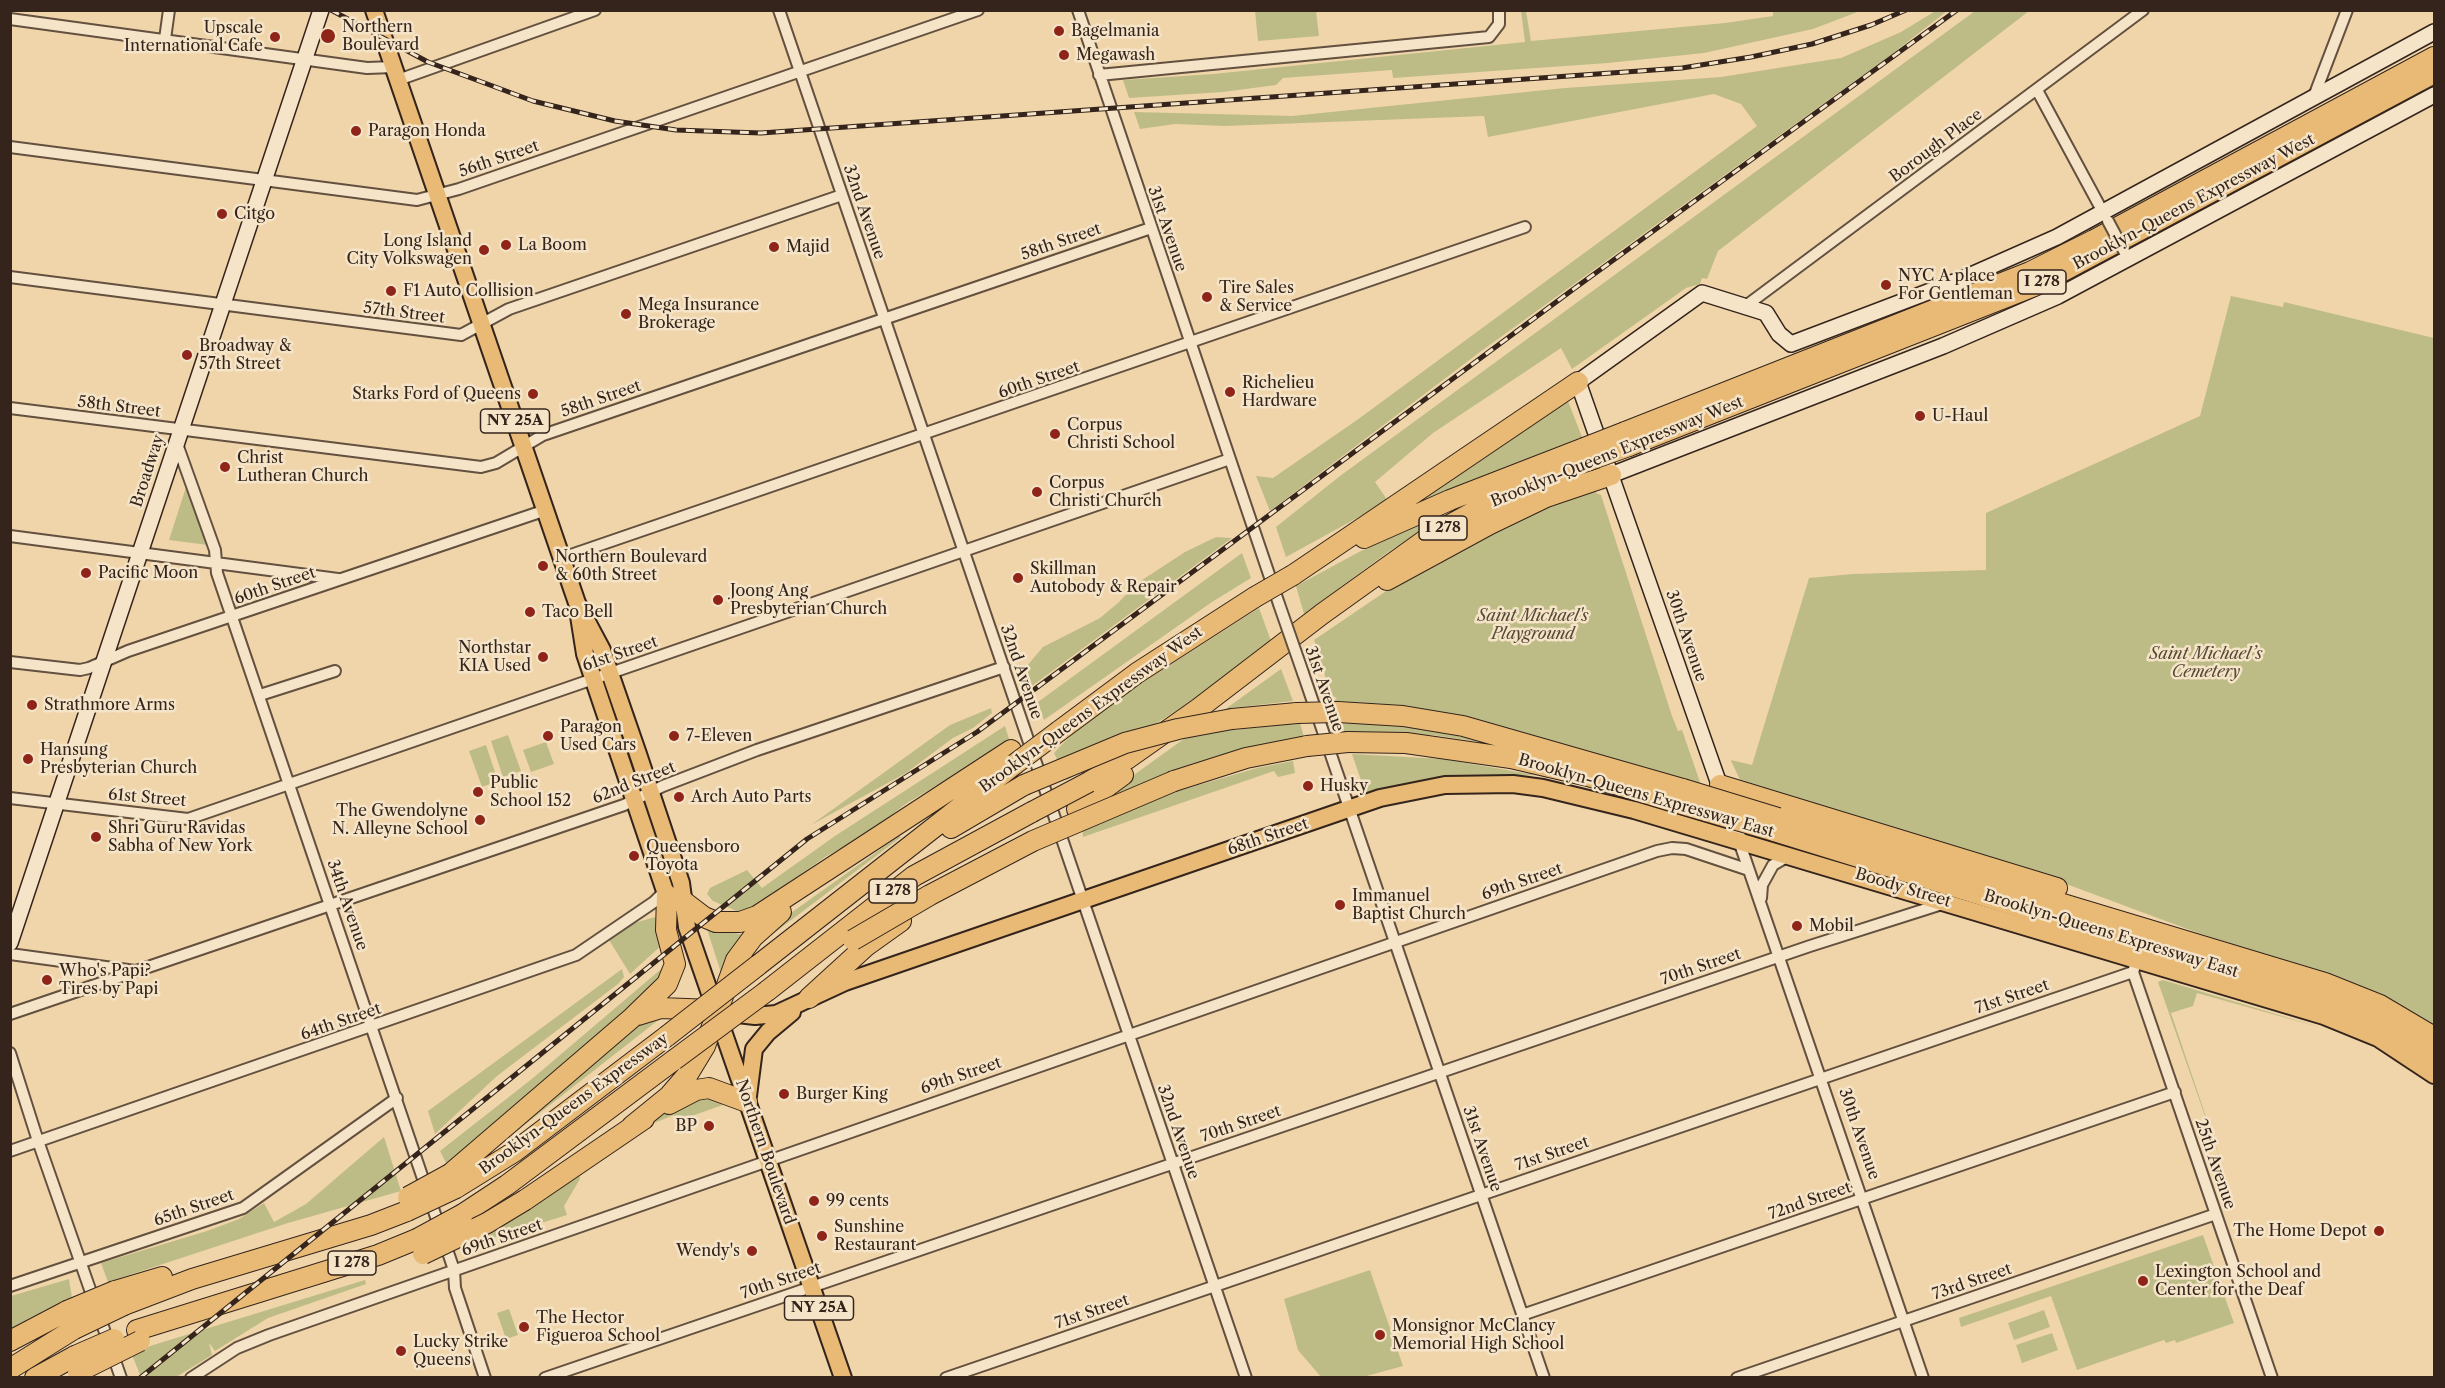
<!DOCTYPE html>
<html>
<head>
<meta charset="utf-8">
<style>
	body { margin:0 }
	#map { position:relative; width:2445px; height:1388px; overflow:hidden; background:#f0d5ab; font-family:"Libre Caslon Text",serif }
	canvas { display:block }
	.frame { position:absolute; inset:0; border:12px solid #34241b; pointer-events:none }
</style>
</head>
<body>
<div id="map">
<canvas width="2445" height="1388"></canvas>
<div class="frame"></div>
</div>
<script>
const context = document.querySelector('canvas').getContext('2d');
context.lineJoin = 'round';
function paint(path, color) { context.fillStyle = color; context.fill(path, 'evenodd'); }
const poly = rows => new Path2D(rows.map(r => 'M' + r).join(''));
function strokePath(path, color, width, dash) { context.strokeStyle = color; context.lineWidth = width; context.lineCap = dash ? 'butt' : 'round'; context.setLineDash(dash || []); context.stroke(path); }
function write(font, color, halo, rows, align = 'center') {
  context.font = font + ' "Libre Caslon Text",serif'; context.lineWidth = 5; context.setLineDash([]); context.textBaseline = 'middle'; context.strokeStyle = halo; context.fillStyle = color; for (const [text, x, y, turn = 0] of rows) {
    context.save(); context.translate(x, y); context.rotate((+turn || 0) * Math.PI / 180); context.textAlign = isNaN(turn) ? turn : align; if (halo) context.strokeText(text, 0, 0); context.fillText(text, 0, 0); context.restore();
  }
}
const green = poly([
	[1937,10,1947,11,1892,54,1480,352,1270,511,1256,476,1273,478,1357,420,1757,126,1741,104,1714,94,1488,137,1484,116,1225,126,1175,124,1140,129,1134,112,1292,116,1565,88,1721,77,1841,58,1901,32],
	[1255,11,1316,11,1319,36,1258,41],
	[1521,11,1526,11,1531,41,1725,23,1773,16,1773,11,1860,11,1813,29,1704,53,1608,63,1393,78,1392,70,1283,78,1276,85,1223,92,1129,98,1123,80,1213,74,1525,42],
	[1975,11,2029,11,1718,251,1707,279,1702,278,1700,284,1686,288,1572,369,1561,348,1433,433,1375,482,1388,501,1286,557,1276,527,1340,476],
	[2231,296,2283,307,2284,302,2434,338,2434,1027,2370,991,2198,933,2026,869,1742,784,1732,763,1731,760,1752,765,1809,578,1853,574,1986,570,1986,513,2200,416],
	[1566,396,1582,437,1395,512],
	[187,484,208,545,169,540],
	[1597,486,1596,493,1601,495,1672,716,1678,731,1682,730,1701,785,1458,715,1401,705,1334,701,1337,698,1331,695,1314,640,1395,585,1472,538],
	[1444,513,1444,517,1388,552,1304,614,1296,586,1359,552],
	[1216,537,1232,538,1032,686,1026,667,1043,647,1100,618,1119,602,1136,584,1185,552],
	[1242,553,1251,578,1212,602,1044,720,1038,702],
	[1259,608,1271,641,1190,702,1067,780,1054,753,1071,735,1125,694],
	[1281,669,1293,701,1231,708,1234,730,1300,723,1304,737,1237,750,1172,773,1178,791,1257,768,1293,761,1295,773,1278,777,1274,771,1083,837,1081,813],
	[991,708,992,713,973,728,953,738,906,773,811,825,950,725],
	[1341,723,1410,726,1495,744,1432,735,1345,733],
	[1005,726,1010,742,907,803,868,833,825,857,752,909,739,912,713,901,707,894,710,888,747,870,762,888,835,836],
	[508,735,521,771,503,777,491,741],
	[546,742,554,764,531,772,523,750],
	[486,745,498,781,482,787,469,751],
	[1352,754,1443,759,1536,775,1438,779,1366,795],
	[899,836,901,837,753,949,767,930],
	[655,917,664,943,630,974,609,940,631,924],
	[707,929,747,935,722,976],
	[667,964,668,975,447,1165,440,1151,533,1078],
	[622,969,624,977,618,984,497,1076,435,1134,428,1111],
	[2163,980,2322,1028,2197,993,2193,1006,2171,1013,2226,1176,2158,982],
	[653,1017,661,1018,495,1148,643,1020],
	[709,1093,723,1105,677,1121,674,1115,639,1129,684,1102],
	[384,1137,401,1191,288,1223,108,1282,101,1263,207,1231,239,1219,264,1203,274,1222,306,1204],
	[579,1171,580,1179,564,1206,567,1215,467,1246,466,1242],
	[2203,1235,2234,1323,2176,1343,2175,1340,2166,1343,2164,1340,2077,1370,2051,1296,1961,1327,1959,1318],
	[1370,1270,1403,1366,1363,1377,1321,1377,1298,1350,1284,1299],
	[69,1279,72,1298,11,1331,11,1296],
	[365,1280,366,1284,268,1318,215,1351,209,1343,212,1355,176,1377,141,1377,132,1355,150,1346],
	[509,1309,518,1335,506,1339,497,1313],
	[2044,1310,2050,1327,2014,1340,2008,1323],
	[2052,1333,2058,1350,2022,1363,2016,1345]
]);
const street = poly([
	[779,10,1246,1378],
	[1078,10,1279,604],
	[10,19,367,68,394,67],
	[165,39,169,10],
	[1099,75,1489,37,1499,24,1499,10],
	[398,80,595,10],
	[2037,90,2105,216],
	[2313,99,2347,10],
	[10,147,417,200,459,189,978,10],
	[10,277,461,335,509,309,842,195],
	[1747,305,2143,10],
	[10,408,481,467,496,463,543,435,1151,228],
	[177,444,215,550,217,573,454,1270,455,1288,485,1378],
	[10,536,338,579],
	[562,558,1525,227],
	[10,662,80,670,89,668,128,651,546,510],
	[1303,673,1544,1378],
	[260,695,335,671],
	[10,798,188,819,1230,459],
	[1739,841,1923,1378],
	[1761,898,1762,885,1773,865,1790,855],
	[10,954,135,971],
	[2135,966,2133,972,2272,1378],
	[10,1014,624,805,663,786,757,750,1004,667],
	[10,1053,38,1141,121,1378],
	[10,1151,576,955,654,902,665,891],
	[10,1286,243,1208,397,1098],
	[1522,1315,2175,1092],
	[191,1378,237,1348,269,1335,1657,851,1672,848,1686,849,1749,870],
	[545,1378,1810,946,1945,903],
	[946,1378,2133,972],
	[1737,1378,2216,1214]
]);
const secondary = poly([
	[1611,475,1943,346,2058,296,2434,95],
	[1739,841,1578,382,1702,293,1766,313,1779,334,1791,344,1962,279,2057,237,2434,32],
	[10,943,321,10]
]);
const primary = poly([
	[374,10,577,603,602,650,638,754,681,883,687,927,843,1378],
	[579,616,585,654,665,891,673,904],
	[729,1013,755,1016,776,1014,845,982,1380,798,1445,785,1513,784,1543,788,1634,810,2324,1016,2378,1038,2434,1075],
	[748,1096,754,1049,768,1032,792,1012]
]);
const highway = poly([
	[1625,432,2030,272,2094,240,2434,57],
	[1629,446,2037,285,2434,73],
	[1364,538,1450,500,1584,448],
	[1293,575,1578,382],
	[1387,580,1490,524,1546,497,1611,475],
	[1338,712,1403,716,1463,726,1683,789],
	[1232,719,1297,713],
	[1059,731,1137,673,1255,597],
	[1348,742,1406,743,1511,758,1588,776,1678,803],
	[1174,781,1246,758,1307,746],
	[1089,782,1127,759,1198,709,1322,614,1435,533,1488,504,1587,461],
	[1720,785,2057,888],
	[1077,809,1123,775],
	[1778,818,2325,983,2380,1005,2434,1037],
	[951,828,1024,785],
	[1774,831,2315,998,2372,1019,2434,1057],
	[683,901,704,917,716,922,740,922,757,916,1011,750],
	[757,966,1015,764],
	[767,991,914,876,1032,812],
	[809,998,866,946,901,921],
	[638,1015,661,1008,712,1010],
	[669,1104,696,1090,709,1088,747,1102],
	[632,1126,669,1096,688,1074,705,1046,736,960,753,937,781,912],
	[450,1174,633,1017,667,984,675,964,666,930,667,895],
	[456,1188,514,1152,667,1036],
	[525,1200,644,1119],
	[463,1214,507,1185,674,1060],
	[115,1291,162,1277],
	[124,1305,192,1279,371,1225,407,1211],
	[137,1330,378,1255,417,1239],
	[10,1341,67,1311],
	[10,1369,74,1329],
	[35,1378,75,1356]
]);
const rail = poly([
	[331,10,428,62,533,101,615,121,676,130,761,133,1682,68,1751,57,1812,44,1871,25,1906,10],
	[140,1378,807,839,977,732,1575,288,1957,10]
]);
const streetBridge = poly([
	[2108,221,2124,251],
	[1279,604,1303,673]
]);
const highwayBridge = poly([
	[1584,448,1625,432],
	[1587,461,1629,446],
	[1255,597,1293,575],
	[1297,713,1338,712],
	[1307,746,1348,742],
	[1015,764,1059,731],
	[1024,785,1125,743,1178,729,1232,719],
	[1683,789,1778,818],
	[1678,803,1774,831],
	[1032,812,1089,782],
	[853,940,930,895,1033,841,1174,781],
	[667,1036,757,966],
	[674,1060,767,991],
	[408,1197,450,1174],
	[407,1211,456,1188],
	[417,1239,463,1214],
	[423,1254,487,1223,525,1200],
	[67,1311,115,1291],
	[74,1329,124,1305],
	[75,1356,114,1339],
	[78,1372,140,1341]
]);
const markers = [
	[1059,31,6,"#8f2418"],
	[328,36,8,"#8f2418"],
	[275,37,6,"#8f2418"],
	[1064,55,6,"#8f2418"],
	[356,131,6,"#8f2418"],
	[222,214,6,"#8f2418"],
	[506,245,6,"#8f2418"],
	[774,247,6,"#8f2418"],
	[484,250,6,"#8f2418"],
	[1886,285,6,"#8f2418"],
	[391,291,6,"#8f2418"],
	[1207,297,6,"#8f2418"],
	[626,314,6,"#8f2418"],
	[187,355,6,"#8f2418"],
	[1230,392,6,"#8f2418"],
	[533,394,6,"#8f2418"],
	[1920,416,6,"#8f2418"],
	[1055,434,6,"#8f2418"],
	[225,467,6,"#8f2418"],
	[1037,492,6,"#8f2418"],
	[543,566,6,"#8f2418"],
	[86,573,6,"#8f2418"],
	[1018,578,6,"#8f2418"],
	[718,600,6,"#8f2418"],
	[530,612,6,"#8f2418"],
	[543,657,6,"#8f2418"],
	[32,705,6,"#8f2418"],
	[548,736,6,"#8f2418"],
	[674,736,6,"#8f2418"],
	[28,759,6,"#8f2418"],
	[1308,786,6,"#8f2418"],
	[478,792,6,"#8f2418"],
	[679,797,6,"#8f2418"],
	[480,820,6,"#8f2418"],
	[96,837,6,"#8f2418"],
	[634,856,6,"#8f2418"],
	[1340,905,6,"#8f2418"],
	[1797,926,6,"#8f2418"],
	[47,980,6,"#8f2418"],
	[784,1094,6,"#8f2418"],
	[709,1126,6,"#8f2418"],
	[814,1201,6,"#8f2418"],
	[2379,1231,6,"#8f2418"],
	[822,1236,6,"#8f2418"],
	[752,1251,6,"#8f2418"],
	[2143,1281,6,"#8f2418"],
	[524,1327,6,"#8f2418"],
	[1380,1335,6,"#8f2418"],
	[401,1351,6,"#8f2418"]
];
const shields = [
	[2042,282,48],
	[515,421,69],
	[1443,528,48],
	[893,891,48],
	[352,1263,48],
	[819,1308,69]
];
const shieldNames = [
	["I 278",2042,282],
	["NY 25A",515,421],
	["I 278",1443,528],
	["I 278",893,891],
	["I 278",352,1263],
	["NY 25A",819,1308]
];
const poiNames = [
	["Northern",342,27],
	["Boulevard",342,45],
	["Upscale",263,28,"right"],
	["International Cafe",263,46,"right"],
	["Bagelmania",1071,31],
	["Megawash",1076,55],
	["Paragon Honda",368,131],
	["Citgo",234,214],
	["Long Island",472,241,"right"],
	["City Volkswagen",472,259,"right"],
	["La Boom",518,245],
	["Majid",786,247],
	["NYC A place",1898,276],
	["For Gentleman",1898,294],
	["Tire Sales",1219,288],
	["& Service",1219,306],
	["F1 Auto Collision",403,291],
	["Mega Insurance",638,305],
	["Brokerage",638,323],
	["Broadway &",199,346],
	["57th Street",199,364],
	["Richelieu",1242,383],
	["Hardware",1242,401],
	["Starks Ford of Queens",521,394,"right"],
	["U-Haul",1932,416],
	["Corpus",1067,425],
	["Christi School",1067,443],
	["Christ",237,458],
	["Lutheran Church",237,476],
	["Corpus",1049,483],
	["Christi Church",1049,501],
	["Northern Boulevard",555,557],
	["& 60th Street",555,575],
	["Skillman",1030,569],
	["Autobody & Repair",1030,587],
	["Pacific Moon",98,573],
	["Joong Ang",730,591],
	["Presbyterian Church",730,609],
	["Taco Bell",542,612],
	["Northstar",531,648,"right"],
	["KIA Used",531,666,"right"],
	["Strathmore Arms",44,705],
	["Paragon",560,727],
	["Used Cars",560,745],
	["7-Eleven",686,736],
	["Hansung",40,750],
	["Presbyterian Church",40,768],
	["Public",490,783],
	["School 152",490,801],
	["Husky",1320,786],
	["Arch Auto Parts",691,797],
	["The Gwendolyne",468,811,"right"],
	["N. Alleyne School",468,829,"right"],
	["Shri Guru Ravidas",108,828],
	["Sabha of New York",108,846],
	["Queensboro",646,847],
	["Toyota",646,865],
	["Immanuel",1352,896],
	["Baptist Church",1352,914],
	["Mobil",1809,926],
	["Who's Papi?",59,971],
	["Tires by Papi",59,989],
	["Burger King",796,1094],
	["BP",697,1126,"right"],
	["99 cents",826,1201],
	["Sunshine",834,1227],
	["Restaurant",834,1245],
	["The Home Depot",2367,1231,"right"],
	["Wendy's",740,1251,"right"],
	["Lexington School and",2155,1272],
	["Center for the Deaf",2155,1290],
	["The Hector",536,1318],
	["Figueroa School",536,1336],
	["Monsignor McClancy",1392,1326],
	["Memorial High School",1392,1344],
	["Lucky Strike",413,1342],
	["Queens",413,1360]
];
const streetNames = [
	["Borough Place",1936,146,-37],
	["56th Street",499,159,-19],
	["Brooklyn-Queens Expressway West",2194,202,-28],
	["32nd Avenue",864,212,71],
	["31st Avenue",1167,229,71],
	["58th Street",1061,242,-19],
	["57th Street",404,313,7],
	["60th Street",1039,380,-19],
	["58th Street",601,399,-19],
	["58th Street",119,407,7],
	["Brooklyn-Queens Expressway West",1617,452,-22],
	["Broadway",148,471,-72],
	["60th Street",275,586,-19],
	["30th Avenue",1686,636,71],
	["61st Street",620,654,-19],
	["32nd Avenue",1021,672,71],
	["31st Avenue",1324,689,71],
	["Brooklyn-Queens Expressway West",1091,710,-36],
	["62nd Street",634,783,-22],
	["Brooklyn-Queens Expressway East",1646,796,16],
	["61st Street",147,798,5],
	["68th Street",1268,837,-19],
	["69th Street",1522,882,-19],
	["Boody Street",1903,888,17],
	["34th Avenue",347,905,71],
	["Brooklyn-Queens Expressway East",2111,934,17],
	["70th Street",1701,967,-19],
	["71st Street",2012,997,-19],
	["64th Street",341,1022,-19],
	["69th Street",961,1076,-19],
	["Brooklyn-Queens Expressway",574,1104,-36],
	["70th Street",1241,1124,-19],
	["32nd Avenue",1178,1132,71],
	["30th Avenue",1859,1134,71],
	["31st Avenue",1482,1149,71],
	["Northern Boulevard",765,1152,71],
	["71st Street",1552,1154,-19],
	["25th Avenue",2215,1164,71],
	["72nd Street",1810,1201,-19],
	["65th Street",194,1208,-19],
	["69th Street",502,1238,-19],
	["70th Street",781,1281,-19],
	["73rd Street",1972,1282,-19],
	["71st Street",1092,1312,-19]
];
const parkNames = [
	["Saint Michael's",1533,616],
	["Playground",1533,634],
	["Saint Michael’s",2206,654],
	["Cemetery",2206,672]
];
paint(green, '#bebc86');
strokePath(street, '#63503f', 14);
strokePath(secondary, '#34241b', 18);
strokePath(primary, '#34241b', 20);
strokePath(highway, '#34241b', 22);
strokePath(street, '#f5e4c8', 10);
strokePath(secondary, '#f5e4c8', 15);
strokePath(primary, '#e8ba76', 16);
strokePath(highway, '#e8ba76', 20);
strokePath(rail, '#34241b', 5);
strokePath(rail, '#f5e4c8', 3, [9]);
strokePath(streetBridge, '#63503f', 14, []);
strokePath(highwayBridge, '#34241b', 22, []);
strokePath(streetBridge, '#f5e4c8', 10);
strokePath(highwayBridge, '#e8ba76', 20);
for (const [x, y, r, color] of markers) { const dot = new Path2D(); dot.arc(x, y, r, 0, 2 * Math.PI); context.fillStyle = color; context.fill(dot); strokePath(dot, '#f5e4c8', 2); }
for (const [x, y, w] of shields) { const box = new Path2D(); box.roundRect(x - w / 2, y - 12, w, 24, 4.5); context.fillStyle = '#f5e4c8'; context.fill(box); strokePath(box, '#34241b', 1.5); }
write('bold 15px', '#34241b', null, shieldNames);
write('16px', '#34241b', '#f5e4c8', poiNames, 'left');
write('16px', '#34241b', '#f5e4c8', streetNames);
write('italic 16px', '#564a36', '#f5e4c8', parkNames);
</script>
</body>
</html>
